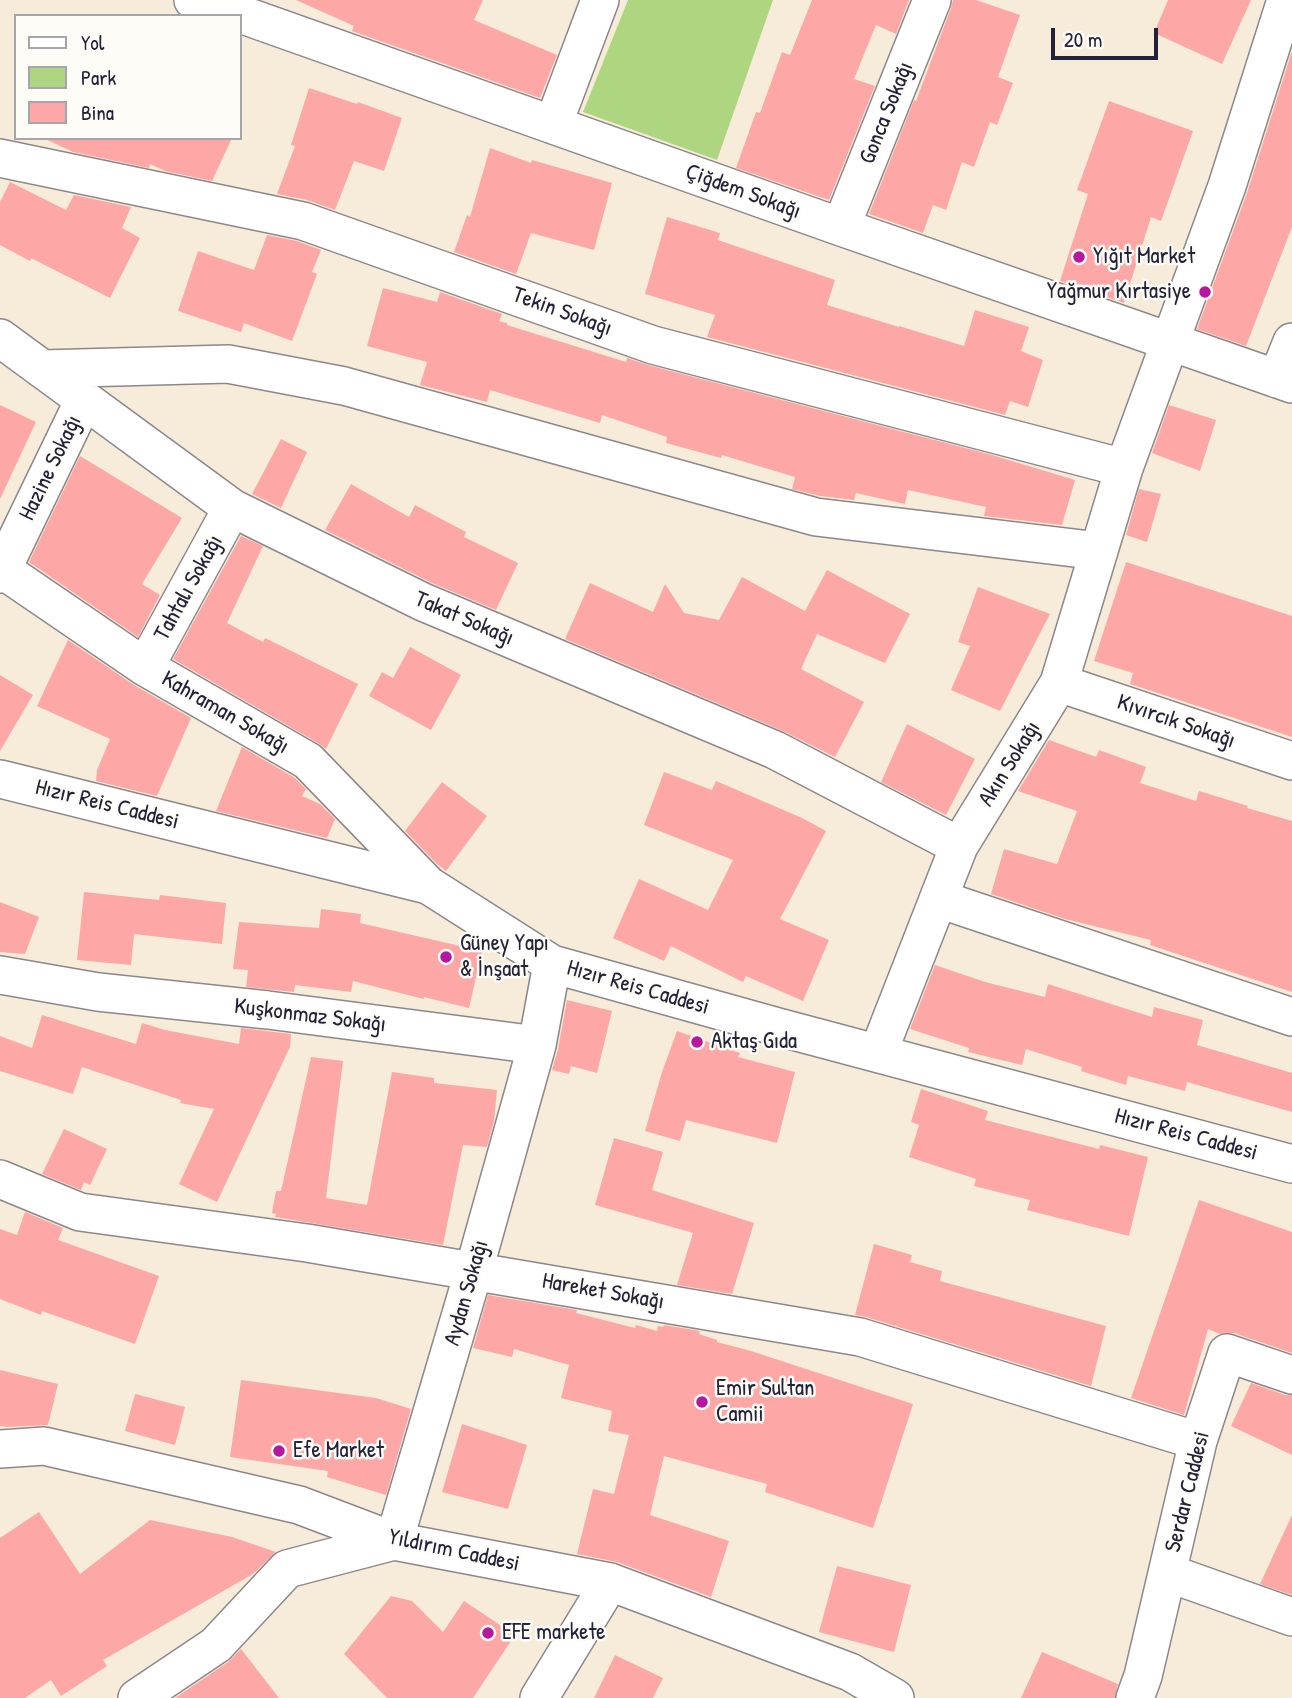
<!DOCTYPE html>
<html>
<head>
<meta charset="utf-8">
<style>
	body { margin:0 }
	#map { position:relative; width:1292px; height:1698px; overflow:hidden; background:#f6ecd9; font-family:"Patrick Hand",sans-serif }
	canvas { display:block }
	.legend { position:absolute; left:14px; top:14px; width:228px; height:126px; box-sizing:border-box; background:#fdfcf7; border:2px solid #a5a5ac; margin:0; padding:9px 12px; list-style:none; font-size:21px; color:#22223b }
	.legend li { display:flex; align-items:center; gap:14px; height:35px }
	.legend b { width:35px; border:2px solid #a5a5ac }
	.scale { position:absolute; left:1051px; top:28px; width:107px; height:32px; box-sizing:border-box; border:4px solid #22223b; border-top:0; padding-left:9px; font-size:21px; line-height:24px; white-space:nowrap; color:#22223b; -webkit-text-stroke:5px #fdfcf7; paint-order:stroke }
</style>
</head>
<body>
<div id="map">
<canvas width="1292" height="1698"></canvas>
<ul class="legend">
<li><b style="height:9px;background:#fff"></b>Yol</li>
<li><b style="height:19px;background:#aed680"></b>Park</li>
<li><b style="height:19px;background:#fda8a6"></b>Bina</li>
</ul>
<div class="scale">20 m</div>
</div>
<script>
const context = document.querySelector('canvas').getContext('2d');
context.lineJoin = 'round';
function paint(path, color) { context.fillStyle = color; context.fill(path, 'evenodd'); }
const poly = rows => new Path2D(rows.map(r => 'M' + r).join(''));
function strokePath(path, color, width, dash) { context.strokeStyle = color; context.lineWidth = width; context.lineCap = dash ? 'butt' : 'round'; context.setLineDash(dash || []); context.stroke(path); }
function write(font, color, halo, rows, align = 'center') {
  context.font = font + ' "Patrick Hand",sans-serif'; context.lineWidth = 5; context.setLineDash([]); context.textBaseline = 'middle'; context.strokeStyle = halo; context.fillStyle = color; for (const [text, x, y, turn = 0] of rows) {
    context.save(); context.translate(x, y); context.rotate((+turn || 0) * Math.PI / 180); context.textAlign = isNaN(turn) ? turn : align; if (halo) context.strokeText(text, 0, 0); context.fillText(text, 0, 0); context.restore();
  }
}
const green = poly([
	[628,0,773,0,717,160,583,112]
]);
const building = poly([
	[296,0,483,0,474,20,557,55,540,98,352,31,354,26],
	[812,0,909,0,896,34,876,25,854,79,875,86,829,200,736,168,756,112,760,113,782,52,790,55],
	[953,0,976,0,1020,15,998,77,1013,83,997,125,990,122,974,167,962,162,946,210,933,205,923,233,869,214,914,100,916,101,951,8],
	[1168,0,1251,0,1222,64,1154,33],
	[1292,51,1292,227,1246,346,1197,329,1247,193],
	[309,88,357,104,358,102,402,118,384,171,354,161,335,210,307,200,277,194,295,146,291,145],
	[1109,101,1193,131,1161,221,1151,217,1124,303,1060,281,1088,194,1077,190],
	[43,138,232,138,212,181,165,171,150,164,149,168,73,152],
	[490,148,531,163,532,160,612,183,594,250,531,233,516,274,454,252,467,215,470,217],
	[10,182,66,210,74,195,131,207,122,228,140,238,110,298,31,258,30,261,0,245,0,202],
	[667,217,720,233,718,240,835,280,827,305,899,327,899,326,964,346,975,310,1029,327,1021,351,1043,360,1028,407,1010,401,1005,415,707,337,715,315,645,294],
	[267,235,297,241,321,250,312,272,317,274,292,341,244,323,241,332,178,311,198,251,254,270],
	[383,288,437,302,440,292,502,314,499,321,507,323,507,325,626,362,627,358,648,365,992,455,1075,480,1062,525,984,516,986,507,908,490,905,504,856,493,854,500,820,496,792,489,795,477,722,455,721,458,666,443,667,437,602,415,600,423,490,390,487,402,420,385,427,362,367,346],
	[0,405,36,422,0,499],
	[1169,405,1216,420,1200,471,1152,453],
	[281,439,307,452,281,508,252,494],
	[80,456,182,518,142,584,160,595,138,637,29,562],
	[351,484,409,517,415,505,466,532,464,537,518,563,496,610,432,583,325,530],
	[1139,489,1161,494,1147,542,1126,535],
	[241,536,263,546,227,623,263,642,265,638,358,684,326,749,318,743,173,659],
	[1126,562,1292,616,1292,737,1130,684,1133,673,1094,661],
	[827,570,910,614,885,663,817,634,801,669,864,702,835,757,783,731,565,639,590,583,653,612,665,584,684,613,719,620,742,577,805,611],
	[978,587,1050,614,1000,711,951,690,970,646,958,642],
	[68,640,134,685,191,718,157,796,96,781,97,770,110,739,37,706],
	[410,647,461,675,431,730,369,696,382,672,393,678],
	[0,675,33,695,0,751],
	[907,724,975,759,946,815,881,782],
	[1049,740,1096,757,1099,750,1146,767,1140,783,1196,801,1199,791,1248,806,1247,808,1292,821,1292,992,1150,945,1151,940,1065,919,991,894,1004,849,1057,864,1077,811,1018,791],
	[242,747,295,778,306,789,302,796,320,804,335,819,327,838,216,811],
	[664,772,712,790,716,781,802,818,826,831,780,919,829,940,803,1001,746,976,743,982,671,946,664,961,613,938,639,879,708,910,733,860,644,825],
	[442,782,487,816,446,871,437,864,405,831],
	[84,892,159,900,160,895,226,903,222,944,134,934,131,965,77,960],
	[0,902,39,917,25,954,0,952],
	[321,909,361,914,360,923,482,951,469,1008,424,997,424,999,353,981,351,992,295,985,294,992,246,987,248,970,233,969,239,922,319,928],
	[935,965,985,982,1045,997,1048,984,1152,1017,1154,1007,1203,1020,1197,1045,1292,1073,1292,1112,1187,1082,1185,1091,1128,1076,1126,1085,1081,1071,1082,1067,1026,1049,1022,1065,968,1052,969,1048,910,1029],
	[567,1000,612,1011,597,1073,571,1066,569,1074,552,1070,558,1049],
	[42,1015,136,1044,142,1023,165,1030,239,1044,241,1028,291,1034,290,1047,217,1202,179,1184,214,1109,180,1103,181,1100,82,1067,73,1094,0,1071,0,1036,32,1048],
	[677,1031,740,1053,738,1057,795,1072,777,1143,686,1120,680,1141,645,1131,662,1072],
	[311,1057,343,1061,326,1198,367,1205,392,1072,434,1078,434,1083,497,1090,494,1121,487,1147,463,1145,443,1245,275,1217,276,1214,272,1213,276,1191,281,1191],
	[921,1089,988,1111,985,1120,1099,1149,1100,1145,1148,1157,1129,1236,1027,1210,1030,1200,974,1186,976,1179,909,1157,919,1125,911,1122],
	[64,1129,107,1149,90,1185,84,1182,81,1190,42,1174],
	[614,1138,663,1152,652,1190,754,1223,732,1294,677,1285,693,1233,595,1205],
	[1199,1200,1292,1232,1292,1353,1234,1333,1220,1334,1208,1329,1184,1415,1131,1398],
	[25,1212,63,1228,58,1240,159,1276,135,1344,42,1311,41,1315,0,1299,0,1229,17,1235],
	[874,1244,912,1255,910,1262,942,1271,940,1281,1106,1326,1091,1386,866,1317,855,1315],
	[488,1295,577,1310,576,1313,635,1328,636,1325,657,1331,658,1326,663,1327,664,1325,700,1331,699,1334,717,1340,717,1342,751,1351,913,1404,873,1528,765,1492,767,1484,664,1456,650,1515,729,1541,711,1597,617,1562,577,1554,593,1489,614,1494,629,1435,608,1431,612,1411,561,1398,569,1365,514,1349,512,1357,473,1348],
	[0,1370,58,1384,48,1425,8,1427,0,1426],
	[241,1380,376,1398,411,1409,386,1495,327,1477,328,1471,230,1457],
	[1251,1383,1285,1395,1292,1395,1292,1455,1231,1426],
	[135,1394,185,1407,175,1445,125,1431],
	[462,1424,527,1445,508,1509,442,1492],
	[39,1512,80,1574,150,1520,232,1537,276,1552,253,1574,103,1660,107,1666,61,1696,51,1680,25,1698,0,1698,0,1538],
	[1292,1515,1292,1595,1260,1584],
	[837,1566,911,1585,894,1652,819,1632],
	[391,1596,412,1601,443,1632,464,1601,515,1635,473,1698,387,1698,344,1654],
	[241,1649,279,1698,175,1698,228,1662],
	[1042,1652,1118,1684,1115,1698,1021,1698],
	[615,1655,663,1678,653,1698,594,1698]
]);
const street = poly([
	[193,0,240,14,841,227,1292,384],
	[553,125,600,0],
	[0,158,303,221,653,345,1124,468],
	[841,227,932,0],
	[0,338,232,508,423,602,775,750,959,846],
	[42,369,228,364,344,386,816,517,1099,551],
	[1277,379,1292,342],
	[0,568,145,667,308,761,428,885],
	[0,574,84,400],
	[145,667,232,508],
	[1059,683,1292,761],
	[0,779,428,885,552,964,778,1027,1292,1164],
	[939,899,1292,1017],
	[0,975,98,992,268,1010,537,1045,552,964],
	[878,1053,959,846,1059,683,1124,468,1227,186,1286,0],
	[0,1179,80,1212,307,1243,860,1337,1198,1441],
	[0,1449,44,1446,299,1505,394,1541,610,1582,850,1672,895,1698],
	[1168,1573,1292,1617],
	[137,1698,216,1645,287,1569,394,1541,474,1270,537,1045],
	[539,1698,610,1582],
	[1135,1698,1143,1676,1198,1441,1227,1353,1292,1375]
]);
const markers = [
	[1079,257,7,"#b5179e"],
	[1205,292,7,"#b5179e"],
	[446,957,7,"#b5179e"],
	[697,1042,7,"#b5179e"],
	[702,1402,7,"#b5179e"],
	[279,1451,7,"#b5179e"],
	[488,1633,7,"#b5179e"]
];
const streetNames = [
	["Gonca Sokağı",887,113,-68],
	["Çiğdem Sokağı",743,192,20],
	["Tekin Sokağı",562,312,20],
	["Hazine Sokağı",51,468,-64],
	["Tahtalı Sokağı",189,588,-61],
	["Takat Sokağı",464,619,23],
	["Kahraman Sokağı",225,713,30],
	["Kıvırcık Sokağı",1176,722,19],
	["Akın Sokağı",1010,764,-58],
	["Hızır Reis Caddesi",107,805,14],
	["Hızır Reis Caddesi",638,988,16],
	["Kuşkonmaz Sokağı",310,1016,7],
	["Hızır Reis Caddesi",1186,1135,15],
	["Hareket Sokağı",603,1292,10],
	["Aydan Sokağı",467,1293,-74],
	["Serdar Caddesi",1188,1492,-76],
	["Yıldırım Caddesi",454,1551,12]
];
const poiNames = [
	["Yığıt Market",1093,257],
	["Yağmur Kırtasiye",1191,292,"right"],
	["Güney Yapı",460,944],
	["& İnşaat",460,970],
	["Aktaş Gıda",711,1042],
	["Emir Sultan",716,1389],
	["Camii",716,1415],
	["Efe Market",293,1451],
	["EFE markete",502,1633]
];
paint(green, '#aed680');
paint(building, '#fda8a6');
strokePath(street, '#8c878a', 40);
strokePath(street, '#fff', 37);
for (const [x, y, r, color] of markers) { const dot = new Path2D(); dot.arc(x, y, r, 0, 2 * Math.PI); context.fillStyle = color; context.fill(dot); strokePath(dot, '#fdfcf7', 2.5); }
write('23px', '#22223b', '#fdfcf7', streetNames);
write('23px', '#22223b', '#fdfcf7', poiNames, 'left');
</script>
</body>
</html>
